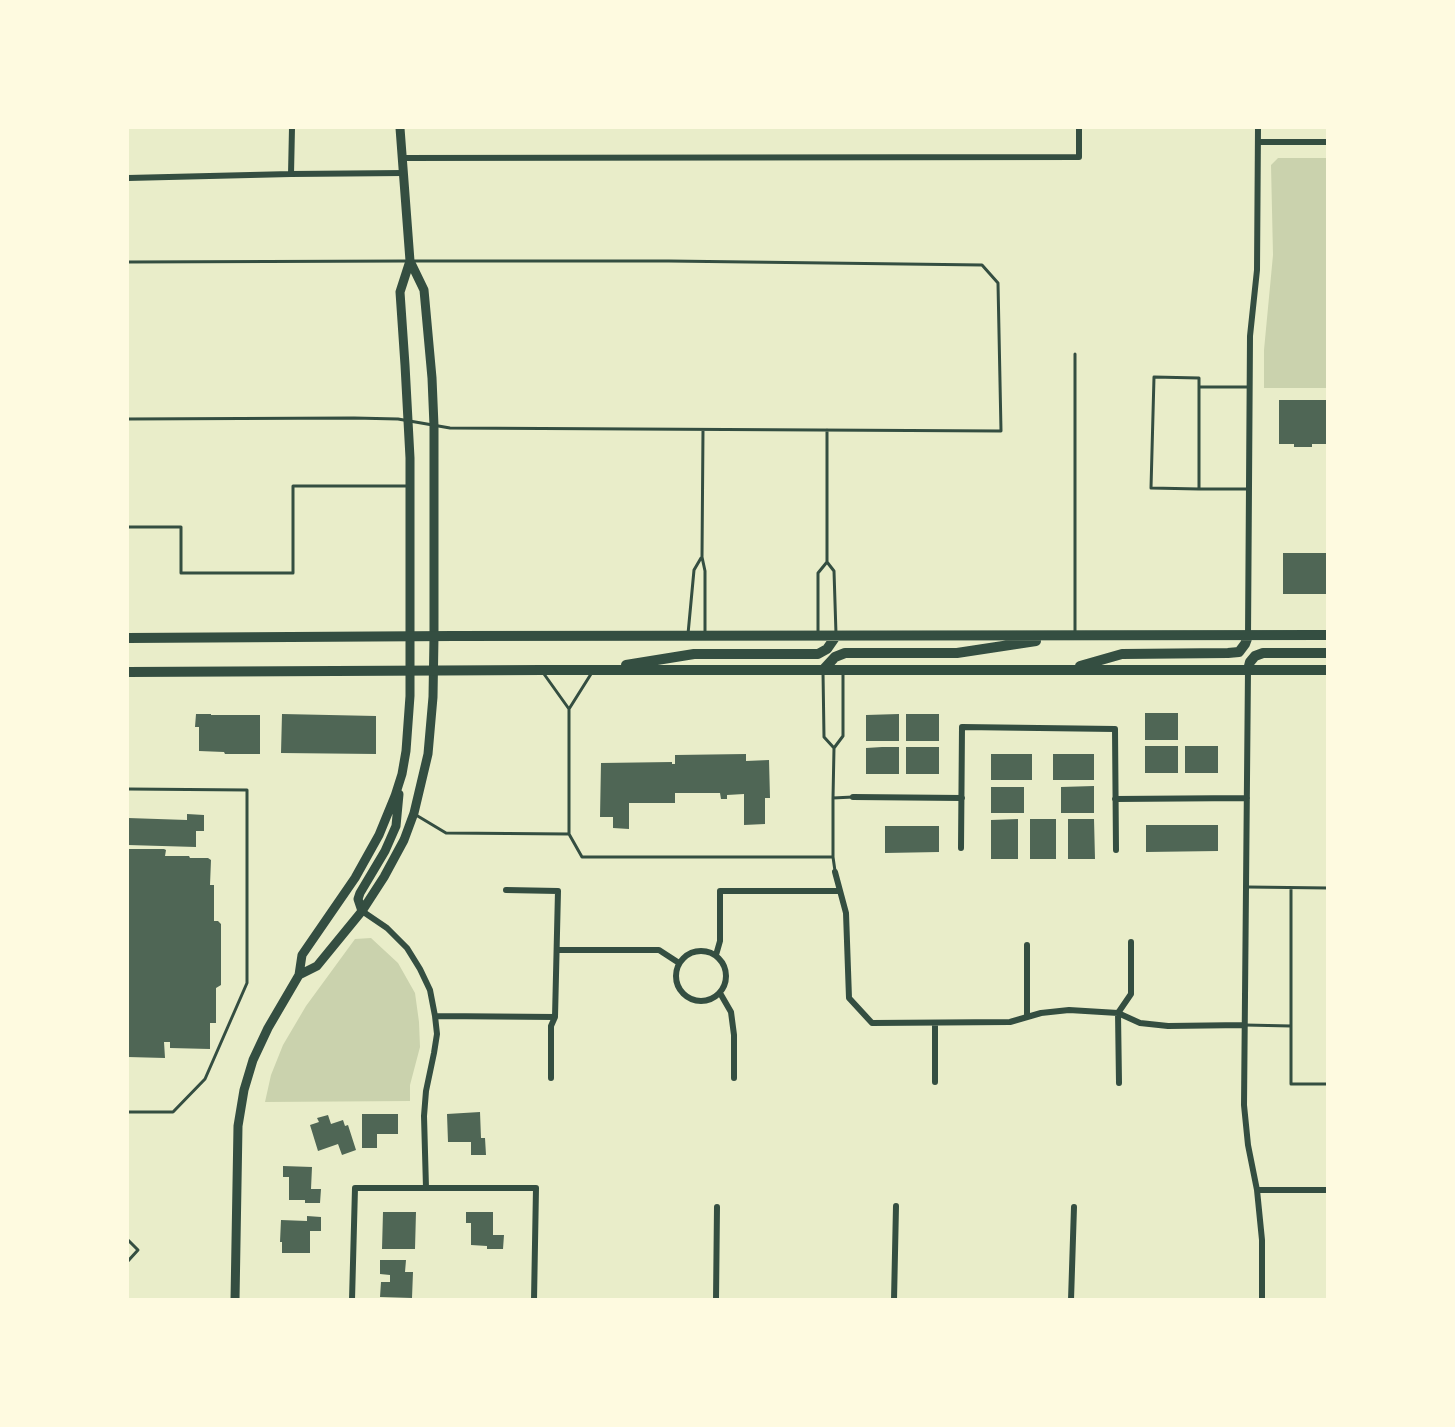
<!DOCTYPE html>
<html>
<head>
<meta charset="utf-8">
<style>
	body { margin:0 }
	#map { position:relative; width:1455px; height:1427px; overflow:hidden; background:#e9edc9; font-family:"Asap Condensed",sans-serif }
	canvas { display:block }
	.frame { position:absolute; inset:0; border:129px solid #fefae0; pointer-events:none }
</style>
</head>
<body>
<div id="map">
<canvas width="1455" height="1427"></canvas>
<div class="frame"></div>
</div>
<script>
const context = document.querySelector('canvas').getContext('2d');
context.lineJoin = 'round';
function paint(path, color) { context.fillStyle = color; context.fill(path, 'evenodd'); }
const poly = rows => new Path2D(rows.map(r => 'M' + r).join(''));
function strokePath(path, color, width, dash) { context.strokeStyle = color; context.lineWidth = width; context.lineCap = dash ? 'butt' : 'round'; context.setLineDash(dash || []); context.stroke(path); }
const green = poly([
	[1278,158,1327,158,1327,388,1264,388,1264,350,1273,255,1271,165],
	[371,938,398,963,415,993,419,1022,420,1047,410,1085,410,1101,265,1102,271,1075,283,1045,306,1006,355,939]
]);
const building = poly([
	[1279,400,1328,400,1328,444,1312,444,1312,447,1294,447,1294,444,1279,444],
	[1283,553,1328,553,1328,594,1283,594],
	[1145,713,1178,713,1178,740,1145,740],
	[196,714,211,714,211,715,260,715,260,754,225,754,224,752,199,751,199,727,195,727],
	[282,714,376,716,376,754,281,753],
	[899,714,899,741,866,741,866,715],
	[906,714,939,714,939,741,906,741],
	[1145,746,1178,746,1178,773,1145,773],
	[1185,746,1218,746,1218,773,1185,773],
	[882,747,899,747,899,774,866,774,866,748],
	[906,747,939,747,939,774,906,774],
	[746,754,746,761,769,760,770,798,765,798,765,824,744,825,744,794,727,795,727,799,721,799,720,793,675,793,675,803,629,803,629,829,613,828,613,817,600,817,601,763,672,762,672,764,675,764,675,755],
	[991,754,1032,754,1032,780,991,780],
	[1053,754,1094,754,1094,780,1053,780],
	[1094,786,1094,813,1061,813,1061,787],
	[991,787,1024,787,1024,813,991,813],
	[187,814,204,815,204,831,196,831,196,847,128,845,128,818,187,820],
	[1018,819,1018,859,991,859,991,820],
	[1030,819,1056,819,1056,859,1030,859],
	[1068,819,1094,819,1095,859,1068,859],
	[1146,825,1218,825,1218,851,1146,852],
	[885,826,939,826,939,852,885,853],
	[128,849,164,849,166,850,165,856,189,856,190,858,208,858,211,860,210,885,214,885,214,921,218,921,221,924,221,985,216,988,216,1023,210,1023,210,1049,170,1048,170,1042,164,1042,165,1058,128,1057],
	[480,1112,481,1138,485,1138,486,1155,471,1155,471,1142,448,1142,447,1114],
	[362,1114,398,1114,398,1134,377,1134,377,1148,362,1148],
	[328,1115,331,1124,343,1120,345,1126,348,1125,356,1150,342,1155,338,1144,318,1151,310,1125,319,1122,317,1118],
	[283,1166,312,1167,311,1189,321,1189,320,1203,305,1203,305,1200,289,1200,289,1177,283,1177],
	[383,1212,416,1212,415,1249,382,1249],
	[466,1212,493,1212,493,1235,504,1235,503,1249,487,1249,487,1246,471,1245,471,1223,466,1223],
	[307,1216,321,1217,321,1231,310,1231,310,1253,282,1253,282,1242,280,1242,281,1220,307,1221],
	[380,1260,406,1260,405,1272,413,1272,412,1298,380,1297,381,1282,390,1282,390,1275,380,1274]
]);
const service = poly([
	[128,262,407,261],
	[1075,354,1075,634],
	[1199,387,1199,378,1154,377,1151,488,1199,489],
	[128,419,354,418,398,419,450,428,1001,431,998,283,982,265,669,261,414,261],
	[703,430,702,557,705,571,705,634],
	[827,430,827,562,834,571,836,634],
	[1249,489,1199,489,1199,387,1249,387],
	[128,527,181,527,181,573,293,573,293,486,409,486],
	[818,632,818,573,827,562],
	[688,634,694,570,701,558],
	[823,672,824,737,834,748],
	[843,672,843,736,834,748,833,798,853,797],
	[544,674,569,709],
	[128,789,247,790,247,983,205,1079,173,1112,128,1112],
	[833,798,833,857,835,871],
	[416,815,446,833,569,834,582,857,833,857],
	[569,834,569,709,591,674],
	[1248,887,1328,888],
	[1291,888,1291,1084,1328,1084],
	[1245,1025,1291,1026],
	[128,1240,138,1250,128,1261]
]);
const minor = poly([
	[1258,142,1328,142],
	[402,158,1079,157,1079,128],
	[291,174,404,173],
	[128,178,291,174,292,128],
	[1248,636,1250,336,1257,270,1258,128],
	[1248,670,1244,1105,1248,1145,1257,1190,1262,1240,1262,1300],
	[853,797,962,798],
	[1115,799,1247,798],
	[961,848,962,727,1115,729,1116,850],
	[835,872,846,913,849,998,872,1023,1010,1022,1041,1013,1069,1010,1118,1013,1131,994,1131,942],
	[506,890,558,891,555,1017],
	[362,911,387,928,407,948,420,969,430,990,435,1016,437,1034,434,1053,426,1091,424,1116,426,1188],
	[1027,945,1027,1017],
	[557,950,659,950,679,963],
	'676 976a25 25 0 1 1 50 0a25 25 0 1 1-50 0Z',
	[716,955,720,941,720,891,840,891],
	[720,993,731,1012,734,1035,734,1078],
	[435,1016,555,1017,551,1026,551,1078],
	[935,1082,935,1023],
	[1119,1083,1118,1013,1140,1023,1168,1026,1245,1025],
	[1257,1190,1328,1190],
	[352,1300,355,1188,536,1188,534,1300],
	[716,1300,717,1207],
	[894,1300,896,1206],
	[1071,1300,1074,1207]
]);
const secondary = poly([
	[362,911,358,899,360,893,385,851,396,826,399,794],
	[299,975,317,966,362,911,384,877,404,840,414,813,428,754,433,697,434,637,434,426,432,378,424,290,410,261,400,128],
	[235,1300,238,1126,244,1090,253,1060,268,1028,299,975,302,955,355,878,379,835,395,796,402,774,406,751,410,696,410,458,405,365,400,292,410,261]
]);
const primary = poly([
	[128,638,453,636,1328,635],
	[626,665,694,654,818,654,827,649,836,636],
	[1080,666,1122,654,1228,653,1239,652,1245,644,1248,636],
	[823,670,835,657,845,653,957,653,1036,641],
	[1248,670,1250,662,1255,656,1263,653,1328,653],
	[128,672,542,670,1328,670]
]);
paint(green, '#cad2ad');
paint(building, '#4f6655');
strokePath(service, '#344e41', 3);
strokePath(minor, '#344e41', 6);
strokePath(secondary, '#344e41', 9);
strokePath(primary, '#344e41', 10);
</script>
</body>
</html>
